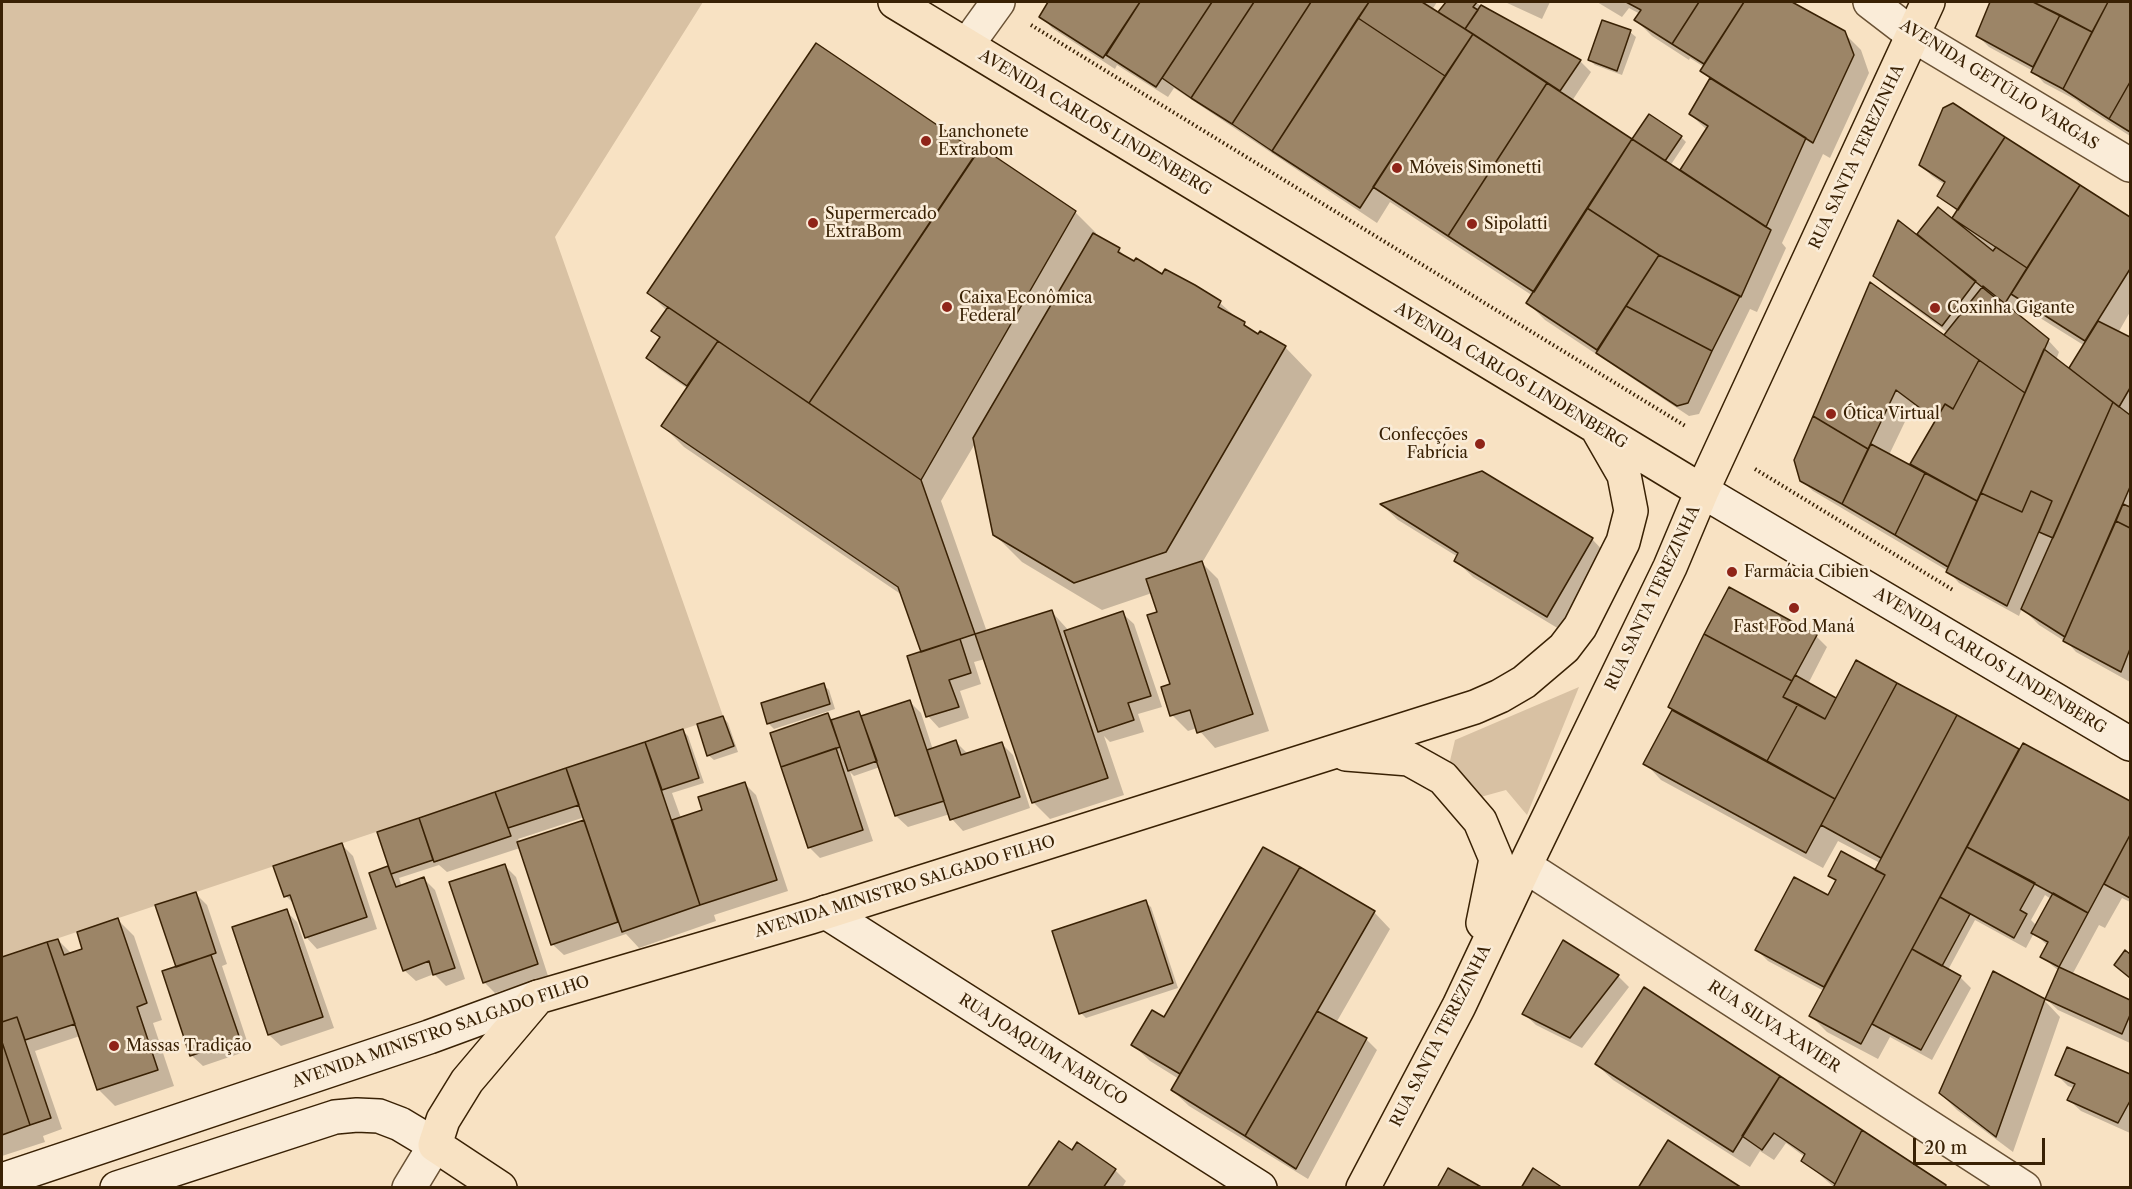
<!DOCTYPE html>
<html>
<head>
<meta charset="utf-8">
<style>
	body { margin:0 }
	#map { position:relative; width:2132px; height:1189px; overflow:hidden; background:#f8e2c3; font-family:"Libre Caslon Text",serif }
	canvas { display:block }
	.frame { position:absolute; inset:0; border:3px solid #392104; pointer-events:none }
	.scale { position:absolute; left:1913px; top:1138px; width:132px; height:27px; box-sizing:border-box; border:3px solid #392104; border-top:0; padding-left:8px; font-size:18px; line-height:21px; white-space:nowrap; color:#392104; -webkit-text-stroke:4px #faecd8; paint-order:stroke }
</style>
</head>
<body>
<div id="map">
<canvas width="2132" height="1189"></canvas>
<div class="frame"></div>
<div class="scale">20 m</div>
</div>
<script>
const context = document.querySelector('canvas').getContext('2d');
context.lineJoin = 'round';
function paint(path, color) { context.fillStyle = color; context.fill(path, 'evenodd'); }
const poly = rows => new Path2D(rows.map(r => 'M' + r).join(''));
function strokePath(path, color, width, dash) { context.strokeStyle = color; context.lineWidth = width; context.lineCap = dash ? 'butt' : 'round'; context.setLineDash(dash || []); context.stroke(path); }
function write(font, color, halo, rows, align = 'center') {
  context.font = font + ' "Libre Caslon Text",serif'; context.lineWidth = 5; context.setLineDash([]); context.textBaseline = 'middle'; context.strokeStyle = halo; context.fillStyle = color; for (const [text, x, y, turn = 0] of rows) {
    context.save(); context.translate(x, y); context.rotate((+turn || 0) * Math.PI / 180); context.textAlign = isNaN(turn) ? turn : align; if (halo) context.strokeText(text, 0, 0); context.fillText(text, 0, 0); context.restore();
  }
}
const green = poly([
	[2,2,703,2,555,237,723,716,2,957],
	[1579,687,1527,815,1506,790,1477,798,1449,765,1455,740]
]);
const shadow = poly([
	[1050,2,1366,2,1370,4,1371,2,1437,2,1432,10,1439,14,1447,2,1476,2,1482,7,1580,61,1591,72,1572,101,1639,146,1681,137,1686,142,1670,166,1680,172,1707,130,1690,114,1711,80,1702,71,1704,67,1690,58,1689,60,1652,36,1636,20,1640,14,1629,8,1622,17,1597,2,1789,2,1844,33,1861,50,1869,73,1830,158,1823,154,1782,243,1786,248,1757,312,1750,309,1699,414,1689,416,1545,320,1528,303,1533,296,1390,202,1377,223,1174,88,1168,97,1117,65,1115,69,1052,28,1041,16],
	[1505,2,1550,2,1542,19],
	[1992,2,2130,2,2130,136,2082,105,2076,100,2044,83,2033,71,1989,47,1978,36],
	[1603,22,1630,32,1636,37,1622,75,1595,65,1589,60],
	[817,45,978,155,982,149,1075,212,1096,233,1095,236,1119,250,1129,260,1220,303,1255,334,1285,347,1312,375,1202,563,1218,579,1269,731,1215,748,1197,728,1188,731,1172,715,1172,685,1159,613,1152,593,1102,610,1022,562,994,534,976,442,941,501,987,632,1052,612,1069,631,1122,613,1134,624,1162,707,1138,714,1144,732,1110,742,1104,736,1124,795,1050,819,1033,802,985,659,974,662,981,684,960,691,969,718,939,728,928,716,923,652,902,595,684,447,663,426,688,389,659,369,648,358,661,339,653,331,667,311,649,293],
	[1953,105,2130,219,2130,312,2118,333,2130,339,2130,682,2076,652,2069,644,2039,625,2022,608,2019,616,1959,583,1948,571,1813,491,1801,480,1948,333,1886,287,1874,276,1917,236,1938,209,1953,220,1958,212,1939,196,1945,185,1932,176,1920,165],
	[2023,304,2029,311,2085,346,2076,375,2056,360,2059,352,2048,340,2016,315],
	[1913,405,1936,422,1910,466,1889,455],
	[1382,505,1592,539,1608,556,1564,632,1473,577,1456,561,1458,557,1398,520],
	[1816,636,1827,647,1808,684,1837,701,1857,662,2020,751,2024,745,2130,803,2130,902,2122,898,2105,928,2099,925,2072,975,2130,1001,2130,1043,2058,1010,2046,999,2059,971,2042,957,2048,946,2034,933,2026,948,1975,920,1948,970,1960,977,1971,988,1932,1060,1890,1037,1878,1059,1827,1032,1811,1016,1824,991,1768,961,1757,950,1828,897,1836,882,1830,876,1875,872,1880,863,1838,841,1823,868,1661,780,1645,763,1673,710,1670,707],
	[2045,895,2051,899,2037,926,2031,920],
	[823,685,829,690,835,709,774,729,768,723],
	[910,702,921,713,933,750,956,742,968,754,1002,744,1013,755,1030,808,963,831,952,819,950,814,908,827,896,816,880,767,854,776,850,772,873,841,820,858,809,847,828,715,834,721,859,713,863,717],
	[723,717,728,723,738,752,714,760,708,755],
	[683,731,688,736,704,783,672,793,681,818,704,811,744,783,756,795,788,891,714,915,716,921,639,948,626,934,564,955,552,944,520,848,447,872,439,865,399,878,402,887,424,879,435,890,465,979,446,986,434,974,416,981,404,970,388,868,392,873,379,833],
	[585,817,586,821,520,843,518,839],
	[342,845,353,856,377,929,317,949,306,937,295,905,286,896],
	[1263,849,1374,912,1390,929,1336,1023,1366,1039,1377,1050,1308,1179,1189,1106,1172,1090,1179,1079,1150,1061,1133,1045,1165,1019],
	[505,866,516,877,548,976,495,993,484,982],
	[196,894,207,905,227,964,222,966,250,1050,203,1066,191,1055],
	[1145,902,1151,907,1178,988,1086,1018,1081,1013],
	[286,911,297,922,334,1028,281,1046,269,1035,234,928],
	[118,920,134,936,162,1020,153,1023,174,1086,115,1106,98,1089,80,1036,35,1051,62,1129,43,1136,45,1142,2,1156,2,959,58,940,72,954,84,950],
	[1618,976,1629,987,1582,1048,1536,1025,1524,1014],
	[2044,1000,2060,1017,2013,1152,1957,1110,1940,1093],
	[2068,1048,2130,1076,2130,1133,2081,1111,2069,1100,2074,1088,2068,1086,2057,1075],
	[1596,1064,1861,1132,1947,1188,1835,1188,1803,1160,1805,1157,1786,1143,1774,1160,1760,1151,1750,1167,1613,1080],
	[1072,1152,1115,1170,1126,1181,1122,1188,1028,1188]
]);
const building = poly([
	[1048,2,1140,2,1103,58,1039,17,1048,2],
	[1140,2,1212,2,1156,87,1106,55,1140,2],
	[1212,2,1254,2,1191,98,1162,78,1212,2],
	[1254,2,1311,2,1232,124,1191,98,1254,2],
	[1311,2,1369,2,1272,151,1232,124,1311,2],
	[1369,2,1422,2,1473,34,1445,76,1358,18,1369,2],
	[1446,2,1477,2,1473,7,1478,10,1465,29,1438,12,1446,2],
	[1626,2,1699,2,1672,44,1634,20,1641,10,1626,2],
	[1699,2,1744,2,1704,64,1672,44,1699,2],
	[1744,2,1792,2,1845,31,1854,55,1813,143,1700,71,1744,2],
	[1990,2,2033,2,2060,15,2033,67,1976,36,1990,2],
	[2033,2,2108,2,2092,32,2033,2],
	[2108,2,2130,2,2130,82,2109,119,2063,89,2108,2],
	[1481,5,1581,60,1560,91,1465,29,1481,5],
	[2060,15,2092,32,2063,89,2031,72,2060,15],
	[1358,18,1445,76,1360,208,1272,151,1358,18],
	[1602,20,1631,30,1617,71,1588,60,1602,20],
	[1473,34,1547,83,1448,236,1373,187,1473,34],
	[816,43,977,152,809,403,647,293,816,43],
	[1710,78,1806,138,1766,227,1680,170,1708,126,1689,114,1710,78],
	[2130,82,2130,132,2109,119,2130,82],
	[1547,83,1632,139,1534,292,1448,236,1547,83],
	[1953,103,2005,137,1958,210,1937,196,1945,182,1919,165,1943,108,1953,103],
	[1649,114,1682,136,1665,161,1632,139,1649,114],
	[2005,137,2080,185,2027,268,1952,218,2005,137],
	[1632,139,1771,230,1741,297,1659,255,1587,208,1632,139],
	[981,147,1076,211,921,480,809,403,981,147],
	[2080,185,2130,217,2130,269,2085,341,2011,294,2080,185],
	[1938,207,1993,251,1996,247,2027,268,2004,305,1917,234,1938,207],
	[1587,208,1659,255,1597,350,1526,303,1587,208],
	[1898,220,1976,281,1942,326,1873,276,1898,220],
	[1093,233,1120,248,1118,252,1134,261,1136,258,1162,274,1165,269,1195,285,1221,301,1218,307,1245,322,1244,325,1258,334,1260,331,1286,346,1166,552,1074,583,993,535,973,438,1093,233],
	[1659,255,1740,296,1712,351,1626,306,1659,255],
	[1870,282,1979,360,1953,409,1945,404,1936,420,1896,390,1868,449,1813,416,1870,282],
	[1983,286,2049,339,2025,393,1944,335,1983,286],
	[1626,306,1712,351,1688,403,1677,406,1596,353,1626,306],
	[668,307,718,341,687,386,646,358,660,337,651,331,668,307],
	[2098,321,2130,337,2130,388,2119,407,2069,368,2098,321],
	[718,341,921,480,975,634,921,652,898,587,661,426,718,341],
	[2044,349,2113,402,2053,538,2039,532,2052,501,2031,491,2022,512,1981,493,2044,349],
	[1979,360,2025,393,1977,501,1910,464,1945,404,1953,409,1979,360],
	[2113,402,2130,415,2130,487,2065,637,2021,609,2113,402],
	[1813,416,1868,449,1842,504,1800,481,1794,460,1813,416],
	[1871,444,1925,473,1895,535,1842,504,1871,444],
	[1482,471,1593,538,1547,617,1454,561,1458,553,1380,504,1482,471],
	[1925,473,1977,501,1948,567,1895,535,1925,473],
	[2031,491,2052,501,2007,606,1946,572,1981,493,2022,512,2031,491],
	[2123,504,2130,507,2130,528,2116,521,2123,504],
	[2116,521,2130,528,2130,649,2121,672,2063,641,2116,521],
	[1202,561,1253,714,1197,733,1190,710,1170,716,1161,687,1170,684,1147,615,1157,612,1146,579,1202,561],
	[1729,587,1817,635,1792,681,1704,634,1729,587],
	[1052,610,1108,778,1032,803,975,634,1052,610],
	[1123,611,1151,696,1128,703,1134,720,1098,732,1064,631,1123,611],
	[1704,634,1792,681,1783,697,1798,704,1767,761,1668,707,1704,634],
	[960,639,971,673,949,680,959,707,926,717,907,656,960,639],
	[1856,660,1897,683,1835,799,1767,761,1798,704,1825,719,1856,660],
	[1795,675,1836,698,1825,719,1783,697,1795,675],
	[824,683,830,704,767,724,761,703,824,683],
	[1897,683,1957,715,1881,858,1821,825,1897,683],
	[910,700,944,801,895,816,861,716,910,700],
	[1672,710,1835,799,1806,853,1643,764,1672,710],
	[859,711,877,761,848,771,831,720,859,711],
	[828,713,840,747,781,767,770,733,828,713],
	[1957,715,2019,749,1861,1044,1809,1016,1885,875,1875,870,1957,715],
	[723,716,734,746,707,756,697,724,723,716],
	[683,729,699,778,662,790,645,742,683,729],
	[956,740,961,755,1002,742,1020,797,950,820,927,750,956,740],
	[645,742,700,905,622,932,566,768,645,742],
	[2023,743,2130,801,2130,835,2088,913,1967,847,2023,743],
	[836,748,863,830,808,848,781,767,836,748],
	[566,768,579,805,508,828,495,792,566,768],
	[745,782,777,880,700,905,672,820,702,810,698,797,745,782],
	[495,792,511,836,434,862,419,818,495,792],
	[419,818,433,860,391,874,377,832,419,818],
	[584,820,618,922,551,945,517,842,584,820],
	[2130,835,2130,898,2104,884,2130,835],
	[342,843,367,917,305,938,290,895,284,897,273,866,342,843],
	[1263,847,1300,867,1180,1074,1131,1045,1152,1010,1164,1017,1263,847],
	[1967,847,2035,883,2020,910,2027,914,2014,938,1940,897,1967,847],
	[1841,851,1885,875,1824,987,1755,950,1794,877,1828,895,1836,880,1828,876,1841,851],
	[505,864,538,964,483,983,449,882,505,864],
	[388,866,396,887,424,877,455,968,433,975,429,961,403,971,369,873,388,866],
	[1300,867,1375,911,1245,1136,1171,1090,1300,867],
	[196,892,216,953,176,967,155,905,196,892],
	[2053,893,2088,913,2059,967,2040,957,2048,942,2031,933,2053,893],
	[1940,897,1970,914,1942,966,1912,949,1940,897],
	[1146,900,1173,983,1079,1014,1052,931,1146,900],
	[287,909,323,1017,268,1035,232,927,287,909],
	[118,918,147,1003,137,1007,158,1070,97,1090,47,942,58,939,64,955,82,949,77,932,118,918],
	[1563,940,1619,975,1570,1038,1522,1014,1563,940],
	[47,942,75,1024,25,1040,17,1017,2,1022,2,957,47,942],
	[1912,949,1961,976,1921,1050,1872,1024,1912,949],
	[2125,950,2130,954,2130,978,2114,965,2125,950],
	[211,955,240,1039,190,1056,162,971,211,955],
	[2059,967,2130,1000,2130,1015,2122,1034,2045,999,2059,967],
	[1993,971,2045,999,1996,1137,1939,1093,1993,971],
	[1644,987,1780,1076,1733,1152,1595,1064,1644,987],
	[1317,1011,1367,1038,1296,1169,1245,1136,1317,1011],
	[17,1017,51,1118,30,1125,2,1042,2,1022,17,1017],
	[2,1042,30,1125,2,1135,2,1042],
	[2067,1047,2130,1074,2130,1101,2118,1123,2067,1100,2075,1084,2055,1075,2067,1047],
	[1780,1076,1862,1130,1835,1184,1801,1161,1805,1154,1774,1133,1762,1150,1742,1136,1780,1076],
	[1862,1130,1946,1185,1945,1188,1833,1188,1862,1130],
	[1668,1140,1742,1188,1638,1188,1668,1140],
	[1059,1141,1072,1150,1077,1142,1116,1169,1103,1188,1027,1188,1059,1141],
	[1448,1168,1483,1188,1437,1188,1448,1168],
	[1533,1168,1563,1188,1521,1188,1533,1168]
]);
const path = poly([
	[1031,25,1687,427],
	[1755,469,1953,590]
]);
const minor = poly([
	[1870,2,1913,35,2130,165],
	[967,45,998,2],
	[1525,866,2024,1188],
	[409,1188,435,1145]
]);
const secondary = poly([
	[1702,491,2130,744],
	[826,912,1260,1188],
	[2,1180,429,1037,538,997],
	[117,1188,335,1117,357,1115,379,1116,400,1124,435,1145]
]);
const primary = poly([
	[895,2,1702,491],
	[1346,754,1409,759,1443,778,1480,821,1496,859,1483,923],
	[500,1188,435,1145,443,1120,467,1081,538,997,811,917,1475,707,1500,696,1524,682,1564,648,1580,627,1623,542,1631,511,1624,475,1597,428],
	[1363,1188,1459,1006,1525,866,1670,567,1702,491,1928,2]
]);
const markers = [
	[926,141,6,"#8f2418"],
	[1397,168,6,"#8f2418"],
	[813,223,6,"#8f2418"],
	[1472,224,6,"#8f2418"],
	[947,307,6,"#8f2418"],
	[1935,308,6,"#8f2418"],
	[1831,414,6,"#8f2418"],
	[1480,444,6,"#8f2418"],
	[1732,572,6,"#8f2418"],
	[1794,608,6,"#8f2418"],
	[114,1046,6,"#8f2418"]
];
const streetNames = [
	["AVENIDA GETÚLIO VARGAS",1999,85,32],
	["AVENIDA CARLOS LINDENBERG",1095,123,31],
	["RUA SANTA TEREZINHA",1857,157,-65],
	["AVENIDA CARLOS LINDENBERG",1511,376,31],
	["RUA SANTA TEREZINHA",1653,598,-65],
	["AVENIDA CARLOS LINDENBERG",1990,661,31],
	["AVENIDA MINISTRO SALGADO FILHO",905,887,-17],
	["RUA SILVA XAVIER",1774,1027,33],
	["AVENIDA MINISTRO SALGADO FILHO",441,1032,-19],
	["RUA SANTA TEREZINHA",1441,1036,-63],
	["RUA JOAQUIM NABUCO",1043,1050,32]
];
const poiNames = [
	["Lanchonete",938,132],
	["Extrabom",938,150],
	["Móveis Simonetti",1409,168],
	["Supermercado",825,214],
	["ExtraBom",825,232],
	["Sipolatti",1484,224],
	["Caixa Econômica",959,298],
	["Federal",959,316],
	["Coxinha Gigante",1947,308],
	["Ótica Virtual",1843,414],
	["Confecções",1468,435,"right"],
	["Fabrícia",1468,453,"right"],
	["Farmácia Cibien",1744,572],
	["Fast Food Maná",1794,627,"center"],
	["Massas Tradição",126,1046]
];
paint(green, '#d8c1a3');
paint(shadow, '#0003');
paint(building, '#9c8567');
strokePath(building, '#392104', 1.5);
strokePath(minor, '#695134', 36);
strokePath(secondary, '#392104', 36);
strokePath(primary, '#392104', 36);
strokePath(path, '#392104', 4, [1.5, 3]);
strokePath(minor, '#faecd8', 33);
strokePath(secondary, '#faecd8', 33);
strokePath(primary, '#f8e2c3', 33);
for (const [x, y, r, color] of markers) { const dot = new Path2D(); dot.arc(x, y, r, 0, 2 * Math.PI); context.fillStyle = color; context.fill(dot); strokePath(dot, '#faecd8', 2); }
write('16px', '#392104', '#faecd8', streetNames);
write('16px', '#392104', '#faecd8', poiNames, 'left');
</script>
</body>
</html>
